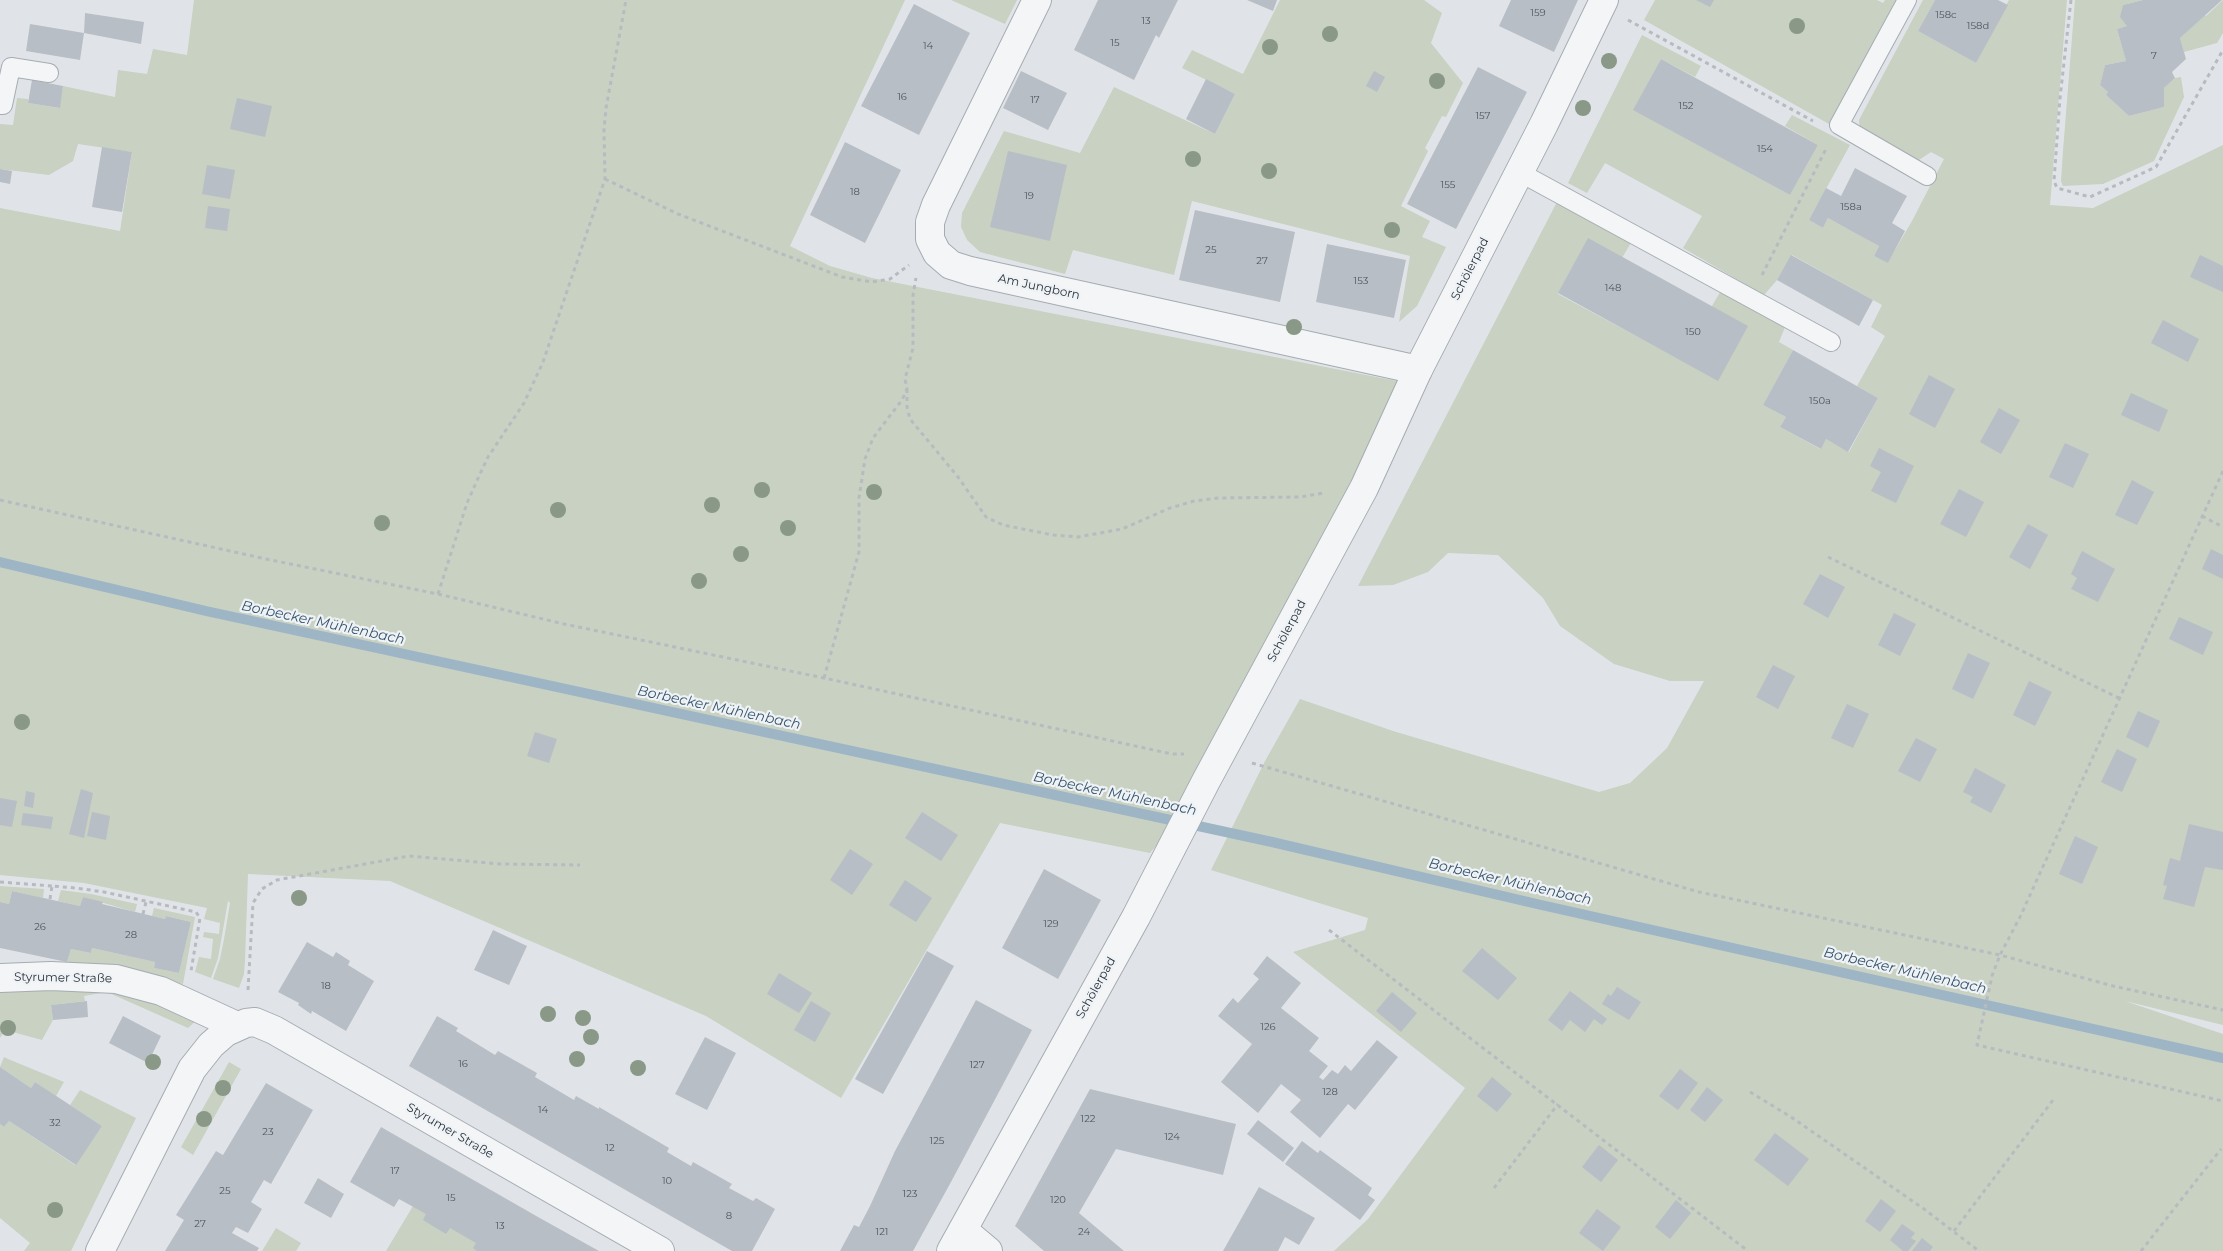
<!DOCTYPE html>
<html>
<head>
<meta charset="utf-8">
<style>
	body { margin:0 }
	canvas { display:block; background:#e0e4e8 }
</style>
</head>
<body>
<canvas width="2223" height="1251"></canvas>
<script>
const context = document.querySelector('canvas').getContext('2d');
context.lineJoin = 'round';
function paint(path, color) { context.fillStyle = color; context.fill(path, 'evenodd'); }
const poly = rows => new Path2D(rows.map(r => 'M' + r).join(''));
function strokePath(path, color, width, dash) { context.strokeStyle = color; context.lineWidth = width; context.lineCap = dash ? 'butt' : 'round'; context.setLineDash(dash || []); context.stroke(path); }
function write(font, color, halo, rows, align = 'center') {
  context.font = font + ' Montserrat,sans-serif'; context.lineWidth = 4.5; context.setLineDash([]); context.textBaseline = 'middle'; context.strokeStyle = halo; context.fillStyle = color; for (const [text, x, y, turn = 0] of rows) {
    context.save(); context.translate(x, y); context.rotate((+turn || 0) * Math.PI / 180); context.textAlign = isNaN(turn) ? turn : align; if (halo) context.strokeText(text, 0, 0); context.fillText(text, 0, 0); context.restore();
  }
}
const green = poly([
	[194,0,905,0,790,246,830,266,872,278,1412,384,1193,802,1150,853,1000,823,841,1098,706,1016,390,881,248,874,245,960,244,974,239,988,213,979,220,959,224,939,230,903,228,901,218,958,211,978,195,972,199,957,211,959,213,939,203,937,204,932,219,934,220,923,204,919,207,908,84,883,0,875,0,208,120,231,132,152,78,144,73,161,49,175,0,169,0,124,13,125,17,98,28,99,28,103,59,108,63,86,115,97,118,70,147,74,153,49,187,55],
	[951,0,1017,0,1005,24],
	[1280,0,1424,0,1442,13,1431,43,1463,83,1446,117,1442,116,1425,148,1428,151,1401,206,1430,221,1422,237,1446,247,1417,306,1399,322,1410,256,1192,201,1174,275,1073,250,1065,274,980,252,967,240,961,227,962,213,1004,131,1080,153,1114,87,1215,134,1235,94,1182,68,1192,50,1243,74],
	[1655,0,1877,0,1883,3,1885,0,1896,0,1829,124,1644,20],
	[1923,0,1935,0,1918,31,1976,63,2009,0,2067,0,2050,205,2093,208,2223,145,2223,1025,2125,1001,2223,1034,2223,1251,1334,1251,1368,1219,1465,1088,1293,952,1365,930,1368,918,1211,870,1265,761,1300,699,1393,731,1599,792,1630,783,1667,748,1704,681,1670,681,1614,664,1560,626,1543,598,1498,555,1448,553,1428,572,1393,585,1358,586,1558,200,1632,241,1622,258,1588,239,1558,294,1718,380,1712,306,1722,289,1785,327,1779,342,1793,350,1763,405,1786,417,1780,427,1820,449,1826,439,1849,452,1878,398,1857,386,1885,336,1871,327,1882,305,1792,255,1777,280,1764,295,1683,248,1702,216,1605,163,1587,193,1568,183,1642,35,1701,66,1695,77,1661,59,1634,110,1790,195,1818,145,1785,126,1792,115,1850,145,1809,220,1823,228,1828,218,1853,232,1879,246,1874,256,1888,262,1912,221,1944,159,1931,152,1916,162,1860,131,1859,120],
	[2075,0,2143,0,2123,5,2127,26,2117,29,2126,61,2105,65,2100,85,2108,92,2106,95,2129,116,2164,107,2164,88,2175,78,2181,77,2184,97,2154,161,2103,184,2063,186,2061,181,2063,151],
	[2223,0,2223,33,2217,43,2184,52,2180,38,2204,15,2206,16],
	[0,886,44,889,43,898,12,891,9,904,0,902],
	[61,890,91,894,137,904,135,912,83,897,80,906,58,901],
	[154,908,195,917,183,984,67,962,71,949,91,953,92,948,155,962,154,968,179,973,191,922,166,916,165,919,152,916],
	[54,989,124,992,198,1019,188,1028,107,992,84,996,85,1001,51,1005,53,1020,42,1040,5,1030,0,1038,0,990],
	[4,1057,8,1059,64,1082,56,1096,35,1082,31,1088,0,1067],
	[229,1062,241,1069,193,1155,181,1147],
	[80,1090,136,1118,71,1251,24,1251,30,1243,0,1218,0,1124,4,1127,9,1121,75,1165,102,1126,70,1105],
	[413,1206,492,1251,386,1251],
	[276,1228,301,1243,296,1251,262,1251]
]);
const stream = poly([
	[0,562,206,611,1272,842,1537,904,2223,1058]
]);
const building = poly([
	[1098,0,1178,0,1159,38,1156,35,1134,80,1074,50],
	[1247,0,1277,0,1273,11],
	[1511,0,1578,0,1554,52,1499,26],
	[1696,0,1714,0,1710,7],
	[1935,0,1998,0,2008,5,1976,63,1918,31],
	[2143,0,2222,0,2180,38,2186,59,2172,72,2175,78,2164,88,2164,107,2129,116,2106,95,2108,92,2100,85,2105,65,2126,61,2117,29,2127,26,2120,17,2123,5],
	[914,4,970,33,919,135,861,106],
	[85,13,144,22,141,44,84,33,80,60,26,51,30,24,84,33],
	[1661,59,1818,145,1790,195,1633,110],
	[1478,67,1527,92,1456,229,1407,204],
	[1021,71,1067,93,1048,130,1003,108],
	[1374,71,1385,77,1377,92,1366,86],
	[1206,79,1235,94,1215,134,1186,119],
	[32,80,63,86,60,108,28,103],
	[237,98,272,106,265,137,230,129],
	[845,142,901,170,865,243,810,215],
	[102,147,132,152,122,212,92,207],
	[1008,151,1067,165,1050,241,990,227],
	[207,165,235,170,230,199,202,194],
	[1855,168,1907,196,1892,223,1905,231,1888,263,1874,256,1879,246,1853,232,1828,218,1823,228,1809,220,1826,188,1841,196],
	[0,169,12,171,10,184,0,182],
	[208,206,230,209,227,231,205,228],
	[1195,210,1295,232,1280,302,1179,280],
	[1588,238,1748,326,1718,381,1558,293],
	[1327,244,1406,260,1394,318,1316,302],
	[1791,255,1873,300,1859,326,1777,280],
	[2200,255,2223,266,2223,292,2190,277],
	[2163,320,2199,339,2188,362,2151,343],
	[1793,350,1878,398,1848,452,1826,439,1821,449,1780,427,1786,417,1763,405],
	[1929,375,1955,389,1935,428,1909,414],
	[2131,393,2168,410,2159,432,2121,415],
	[1999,408,2020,420,2001,454,1980,442],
	[2065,443,2089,454,2073,488,2049,477],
	[1879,448,1914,466,1896,503,1871,491,1881,472,1870,466],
	[2132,480,2154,492,2137,525,2115,515],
	[1959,489,1984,502,1966,537,1940,524],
	[2028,524,2048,535,2030,569,2009,557],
	[2211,549,2223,555,2223,579,2202,569],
	[2082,551,2115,569,2098,602,2071,589,2077,578,2071,574],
	[1820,574,1845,587,1828,618,1803,604],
	[1894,613,1916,624,1900,656,1878,645],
	[2179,617,2213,632,2203,655,2169,639],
	[1968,653,1990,663,1973,699,1952,689],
	[1773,665,1795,676,1778,709,1756,697],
	[2029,681,2052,692,2035,726,2013,715],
	[1847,704,1869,714,1853,748,1831,738],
	[2138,711,2160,721,2148,748,2126,737],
	[535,732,557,739,549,763,527,756],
	[1916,738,1937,749,1920,782,1898,771],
	[2117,749,2137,759,2122,792,2101,782],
	[1975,768,2006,785,1991,813,1970,802,1973,797,1963,792],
	[81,789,93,793,84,838,69,834],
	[26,791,35,793,33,808,24,806],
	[0,798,17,801,12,827,0,825],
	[92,812,110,816,106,840,87,836],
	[922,812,958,835,941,861,905,838],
	[23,813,53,817,51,829,21,825],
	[2189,824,2223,832,2223,870,2205,867,2194,907,2163,899,2167,886,2163,885,2170,858,2180,861],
	[2075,836,2098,847,2082,884,2059,874],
	[850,849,873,864,852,895,830,880],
	[1044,869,1101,900,1058,979,1002,948],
	[905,880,932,898,916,922,889,905],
	[12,891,80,906,83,897,103,902,102,904,165,919,166,916,191,922,179,973,154,968,155,962,92,948,91,953,71,949,67,962,0,948,0,902,9,904],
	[493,930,527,946,509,985,474,970],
	[307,942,333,957,336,952,350,961,348,965,374,981,346,1031,312,1011,311,1014,298,1005,299,1003,278,992],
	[1482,948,1517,978,1498,1000,1462,971],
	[927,951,954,966,883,1094,855,1079],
	[1267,956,1301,983,1281,1008,1319,1038,1309,1051,1328,1066,1319,1077,1323,1080,1332,1070,1338,1074,1345,1065,1351,1071,1377,1040,1398,1057,1355,1110,1348,1104,1320,1138,1290,1112,1301,1100,1281,1084,1258,1113,1221,1082,1252,1044,1218,1016,1233,998,1238,1003,1259,979,1253,974],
	[779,973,812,993,799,1013,767,994],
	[1617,987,1641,1002,1629,1020,1602,1004,1608,994,1611,996],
	[1570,991,1607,1019,1602,1025,1594,1019,1585,1032,1570,1020,1562,1031,1548,1020],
	[1392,992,1417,1013,1401,1032,1376,1011],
	[976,1000,1032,1030,951,1182,913,1251,840,1251,854,1225,859,1227,870,1206,895,1151],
	[87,1001,88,1017,53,1020,51,1005],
	[811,1001,831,1013,815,1042,794,1030],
	[123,1016,161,1036,148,1063,109,1043],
	[437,1016,458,1028,456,1031,495,1055,498,1051,537,1073,535,1077,574,1100,576,1096,599,1109,599,1107,669,1148,667,1152,691,1166,693,1162,732,1184,729,1188,753,1201,756,1198,775,1209,752,1251,732,1251,409,1066],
	[705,1037,736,1053,707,1110,675,1094],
	[0,1067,31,1088,35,1082,102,1126,76,1165,9,1121,4,1127,0,1124],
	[1680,1069,1698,1083,1678,1110,1659,1096],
	[1492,1077,1512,1094,1497,1112,1477,1096],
	[266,1083,313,1110,271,1184,264,1180,251,1202,262,1209,248,1233,236,1227,232,1233,259,1248,257,1251,165,1251,184,1220,176,1215,216,1151,223,1155],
	[1707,1087,1723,1100,1705,1122,1690,1110],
	[1090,1089,1236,1124,1223,1175,1116,1149,1079,1213,1124,1251,1044,1251,1015,1226],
	[1258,1120,1294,1148,1283,1162,1247,1134],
	[381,1127,538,1217,599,1251,477,1251,473,1248,476,1243,450,1228,446,1234,423,1220,426,1214,399,1199,394,1207,350,1182],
	[1775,1133,1809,1159,1788,1186,1754,1160],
	[1302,1141,1318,1153,1320,1150,1372,1188,1368,1195,1375,1200,1360,1220,1285,1164],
	[1599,1145,1618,1160,1601,1182,1582,1167],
	[318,1178,344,1194,331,1218,304,1203],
	[1259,1187,1315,1218,1299,1245,1285,1237,1278,1251,1223,1251],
	[1881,1199,1896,1211,1880,1232,1865,1221],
	[1676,1200,1691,1213,1670,1239,1655,1227],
	[1597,1209,1621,1227,1603,1251,1579,1233],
	[1902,1224,1915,1233,1911,1238,1916,1241,1908,1251,1903,1251,1890,1240],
	[1922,1238,1933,1247,1930,1251,1912,1251]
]);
const path = poly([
	[2071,0,2060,98,2054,181,2057,188,2090,197,2156,167,2223,50],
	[1628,20,1813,121],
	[605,179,678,214,842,277,872,282,890,279,909,265],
	[1762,275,1826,149],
	[907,389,907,407,910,419,958,477,986,517,1003,525,1053,535,1078,537,1122,529,1170,508,1194,501,1218,498,1300,497,1324,493],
	[2223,471,2020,917,2000,955,1992,976,1977,1045,2223,1101],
	[0,500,266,559,438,594,564,624,824,678,1172,754,1184,754],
	[2202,516,2223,527],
	[1828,557,2119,698],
	[438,594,467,503,480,474,488,457,524,403,543,362,605,179,604,130,606,108,626,0],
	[824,678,859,552,859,498,865,459,873,438,902,400,907,389,905,379,913,348,913,295,916,278],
	[1252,763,1699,892,2000,955,2113,986,2223,1010],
	[0,882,52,886],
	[50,899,52,886,76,888,104,892,196,912,200,918,191,971],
	[143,914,146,902],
	[1329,930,1748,1251],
	[248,990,253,903,262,889,277,880,409,856,500,864,580,865],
	[1750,1092,1791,1117,1924,1209,1979,1251],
	[1494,1188,1558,1104],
	[1954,1231,2053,1100],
	[2141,1251,2221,1149]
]);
const service = poly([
	[1907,0,1839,125,1927,176],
	[0,105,3,105,11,67,49,73],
	[1519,172,1831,342]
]);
const minor = poly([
	[1037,0,936,205,930,222,930,239,937,253,951,265,970,271,1418,370],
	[0,978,51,976,116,979,161,991,237,1026],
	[963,1230,988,1251],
	[100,1251,192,1069,211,1045,226,1032,246,1023,255,1022,274,1030,660,1251]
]);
const tertiary = poly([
	[951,1251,1136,917,1206,781,1364,488,1418,370,1544,124,1604,0]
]);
const trees = [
	[1797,26],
	[1330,34],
	[1270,47],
	[1609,61],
	[1437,81],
	[1583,108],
	[1193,159],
	[1269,171],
	[1392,230],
	[1294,327],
	[762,490],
	[874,492],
	[712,505],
	[558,510],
	[382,523],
	[788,528],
	[741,554],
	[699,581],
	[22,722],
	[299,898],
	[548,1014],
	[583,1018],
	[8,1028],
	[591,1037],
	[577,1059],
	[153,1062],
	[638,1068],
	[223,1088],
	[204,1119],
	[55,1210]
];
const numberNames = [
	["159",1538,13],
	["158c",1946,15],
	["13",1146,21],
	["158d",1978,26],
	["15",1115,43],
	["14",928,46],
	["7",2154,56],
	["16",902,97],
	["17",1035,100],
	["152",1686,106],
	["157",1483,116],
	["154",1765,149],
	["155",1448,185],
	["18",855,192],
	["19",1029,196],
	["158a",1851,207],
	["25",1211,250],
	["27",1262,261],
	["153",1361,281],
	["148",1613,288],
	["150",1693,332],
	["150a",1820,401],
	["129",1051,924],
	["26",40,927],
	["28",131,935],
	["18",326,986],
	["126",1268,1027],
	["16",463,1064],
	["127",977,1065],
	["128",1330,1092],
	["14",543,1110],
	["122",1088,1119],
	["32",55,1123],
	["23",268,1132],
	["124",1172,1137],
	["125",937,1141],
	["12",610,1148],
	["17",395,1171],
	["10",667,1181],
	["25",225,1191],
	["123",910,1194],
	["15",451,1198],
	["120",1058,1200],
	["8",729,1216],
	["27",200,1224],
	["13",500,1226],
	["121",882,1232],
	["24",1084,1232]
];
const streetNames = [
	["Schölerpad",1470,269,-63],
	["Am Jungborn",1039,287,12],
	["Schölerpad",1287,631,-62],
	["Styrumer Straße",63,978,1],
	["Schölerpad",1096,988,-61],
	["Styrumer Straße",450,1131,30]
];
const waterNames = [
	["Borbecker Mühlenbach",323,623,12],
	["Borbecker Mühlenbach",719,708,12],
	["Borbecker Mühlenbach",1115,794,12],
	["Borbecker Mühlenbach",1510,882,13],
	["Borbecker Mühlenbach",1905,971,13]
];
paint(green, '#c8d1c2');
strokePath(stream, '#9eb5c6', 10);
paint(building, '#b8bec5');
strokePath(service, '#a6acb2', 20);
strokePath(minor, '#a6acb2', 30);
strokePath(tertiary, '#a6acb2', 30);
strokePath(path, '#b7bbc0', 3, [4, 4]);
strokePath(service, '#f3f5f7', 18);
strokePath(minor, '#f3f5f7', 28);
strokePath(tertiary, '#f3f5f7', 28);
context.fillStyle = '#899887';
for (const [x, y] of trees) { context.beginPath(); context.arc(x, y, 8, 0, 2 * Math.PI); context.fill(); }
write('10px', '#4e5660', null, numberNames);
write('12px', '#2a343e', '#f0f3f6', streetNames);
write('italic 14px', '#37566f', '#f0f3f6', waterNames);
</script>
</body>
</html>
